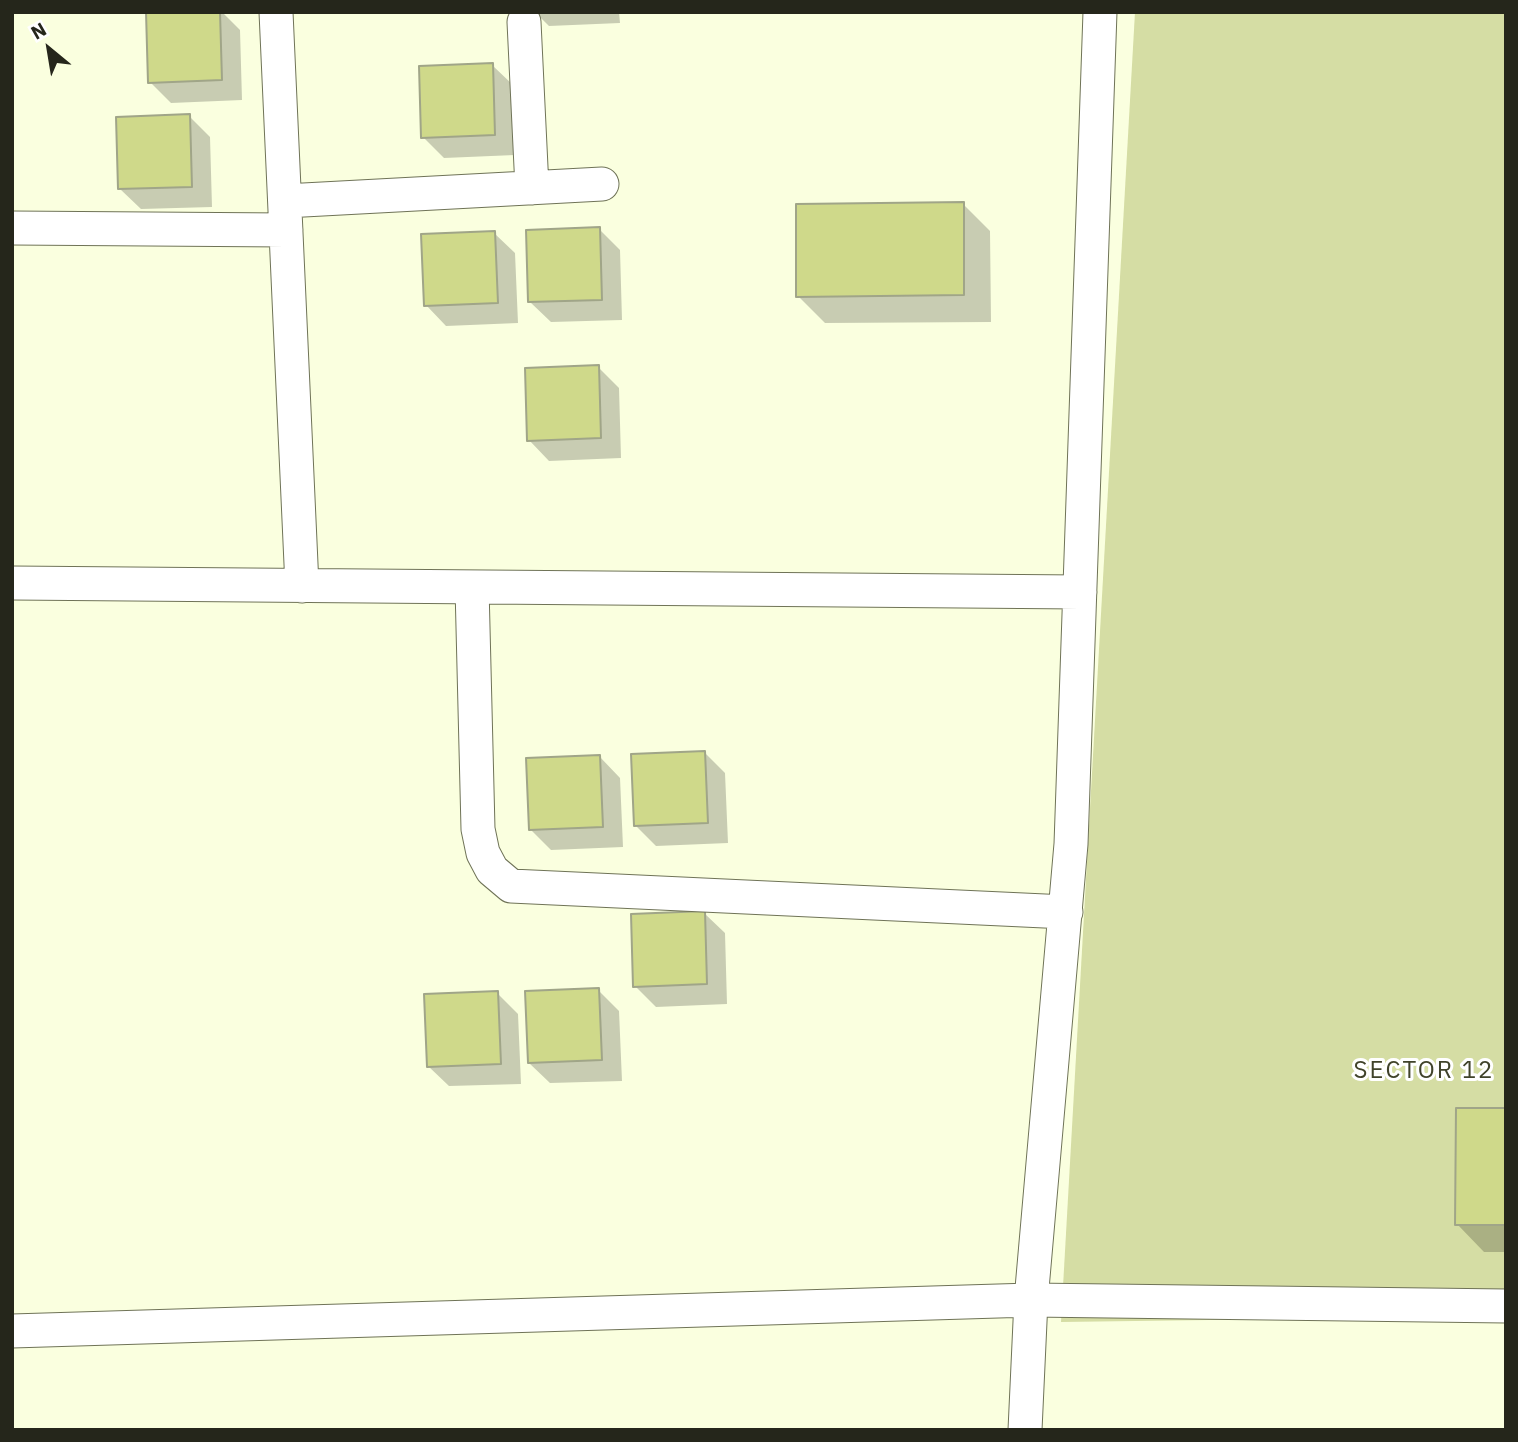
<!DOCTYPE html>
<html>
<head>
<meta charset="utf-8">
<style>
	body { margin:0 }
	#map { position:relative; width:1518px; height:1442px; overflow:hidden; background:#faffdf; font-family:"IBM Plex Sans",sans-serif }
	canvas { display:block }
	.frame { position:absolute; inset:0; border:14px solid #25261b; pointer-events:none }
	.north { position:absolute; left:14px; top:14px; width:70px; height:70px; -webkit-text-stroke:5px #fff; paint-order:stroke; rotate:330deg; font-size:19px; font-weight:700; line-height:28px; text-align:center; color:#25261b }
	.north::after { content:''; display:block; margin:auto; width:24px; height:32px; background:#25261b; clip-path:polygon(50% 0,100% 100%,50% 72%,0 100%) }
</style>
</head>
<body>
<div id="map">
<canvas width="1518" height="1442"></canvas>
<div class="frame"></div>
<div class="north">N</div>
</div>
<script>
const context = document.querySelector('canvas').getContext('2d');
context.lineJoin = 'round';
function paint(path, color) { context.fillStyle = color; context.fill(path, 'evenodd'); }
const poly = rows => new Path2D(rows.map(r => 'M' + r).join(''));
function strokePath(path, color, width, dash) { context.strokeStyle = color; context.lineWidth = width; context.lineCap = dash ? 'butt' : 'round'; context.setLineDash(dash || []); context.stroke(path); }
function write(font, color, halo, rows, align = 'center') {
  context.font = font + ' "IBM Plex Sans",sans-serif'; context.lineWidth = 6; context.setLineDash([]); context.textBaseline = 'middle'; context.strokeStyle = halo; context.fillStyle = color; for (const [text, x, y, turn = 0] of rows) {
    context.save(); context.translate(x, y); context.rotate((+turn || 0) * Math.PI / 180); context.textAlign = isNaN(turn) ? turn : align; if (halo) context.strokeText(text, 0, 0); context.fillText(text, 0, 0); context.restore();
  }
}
const green = poly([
	[1135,12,1506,12,1506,1316,1061,1322]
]);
const shadow = poly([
	[148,12,222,12,240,30,242,100,171,103,150,82],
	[535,12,619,12,620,23,549,26],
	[492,65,513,85,515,155,444,158,423,137],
	[189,116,210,137,212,207,141,209,120,189],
	[963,204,990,231,991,322,825,323,798,296],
	[599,229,620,250,622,320,551,322,530,302],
	[494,233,515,253,518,323,446,326,426,305],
	[598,367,619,388,621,458,549,461,529,440],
	[705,753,725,773,728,843,656,846,636,826],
	[600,757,620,778,623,847,551,850,531,830],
	[704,913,725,933,727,1004,656,1007,635,986],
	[598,990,619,1011,622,1081,550,1083,529,1063],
	[497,993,518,1014,521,1084,449,1086,428,1066],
	[1506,1110,1506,1252,1484,1252,1457,1224]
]);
const building = poly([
	[146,12,220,12,222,80,148,83,146,12],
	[493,63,495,135,421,138,419,66,493,63],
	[190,114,192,187,118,189,116,117,190,114],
	[964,202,964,295,796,297,796,204,964,202],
	[600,227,602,300,528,302,526,230,600,227],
	[495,231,498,303,424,306,421,234,495,231],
	[599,365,601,438,527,441,525,368,599,365],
	[705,751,708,823,634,826,631,754,705,751],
	[600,755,603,827,529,830,526,758,600,755],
	[705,911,707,984,633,987,631,914,705,911],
	[599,988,602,1060,528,1063,525,991,599,988],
	[498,991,501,1064,427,1067,424,994,498,991],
	[1456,1108,1506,1108,1506,1225,1455,1225,1456,1108]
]);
const street = poly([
	[276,12,302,586],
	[524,22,532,188],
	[285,201,602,184],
	[12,228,286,230],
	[12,583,1080,592],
	[472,587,478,829,483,853,492,870,511,886,1066,912],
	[12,1331,1031,1300,1506,1306],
	[1025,1430,1031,1300,1071,844,1100,12]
]);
const neighbourhoodNames = [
	["SECTOR 12",1424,1071]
];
paint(green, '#d5dda4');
paint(shadow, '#0003');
paint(building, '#cfd98a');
strokePath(building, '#a0a588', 2);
strokePath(street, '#6f7357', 35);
strokePath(street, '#fff', 33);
context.letterSpacing = '2px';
write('24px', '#40432a', '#fff', neighbourhoodNames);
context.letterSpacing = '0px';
</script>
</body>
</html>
